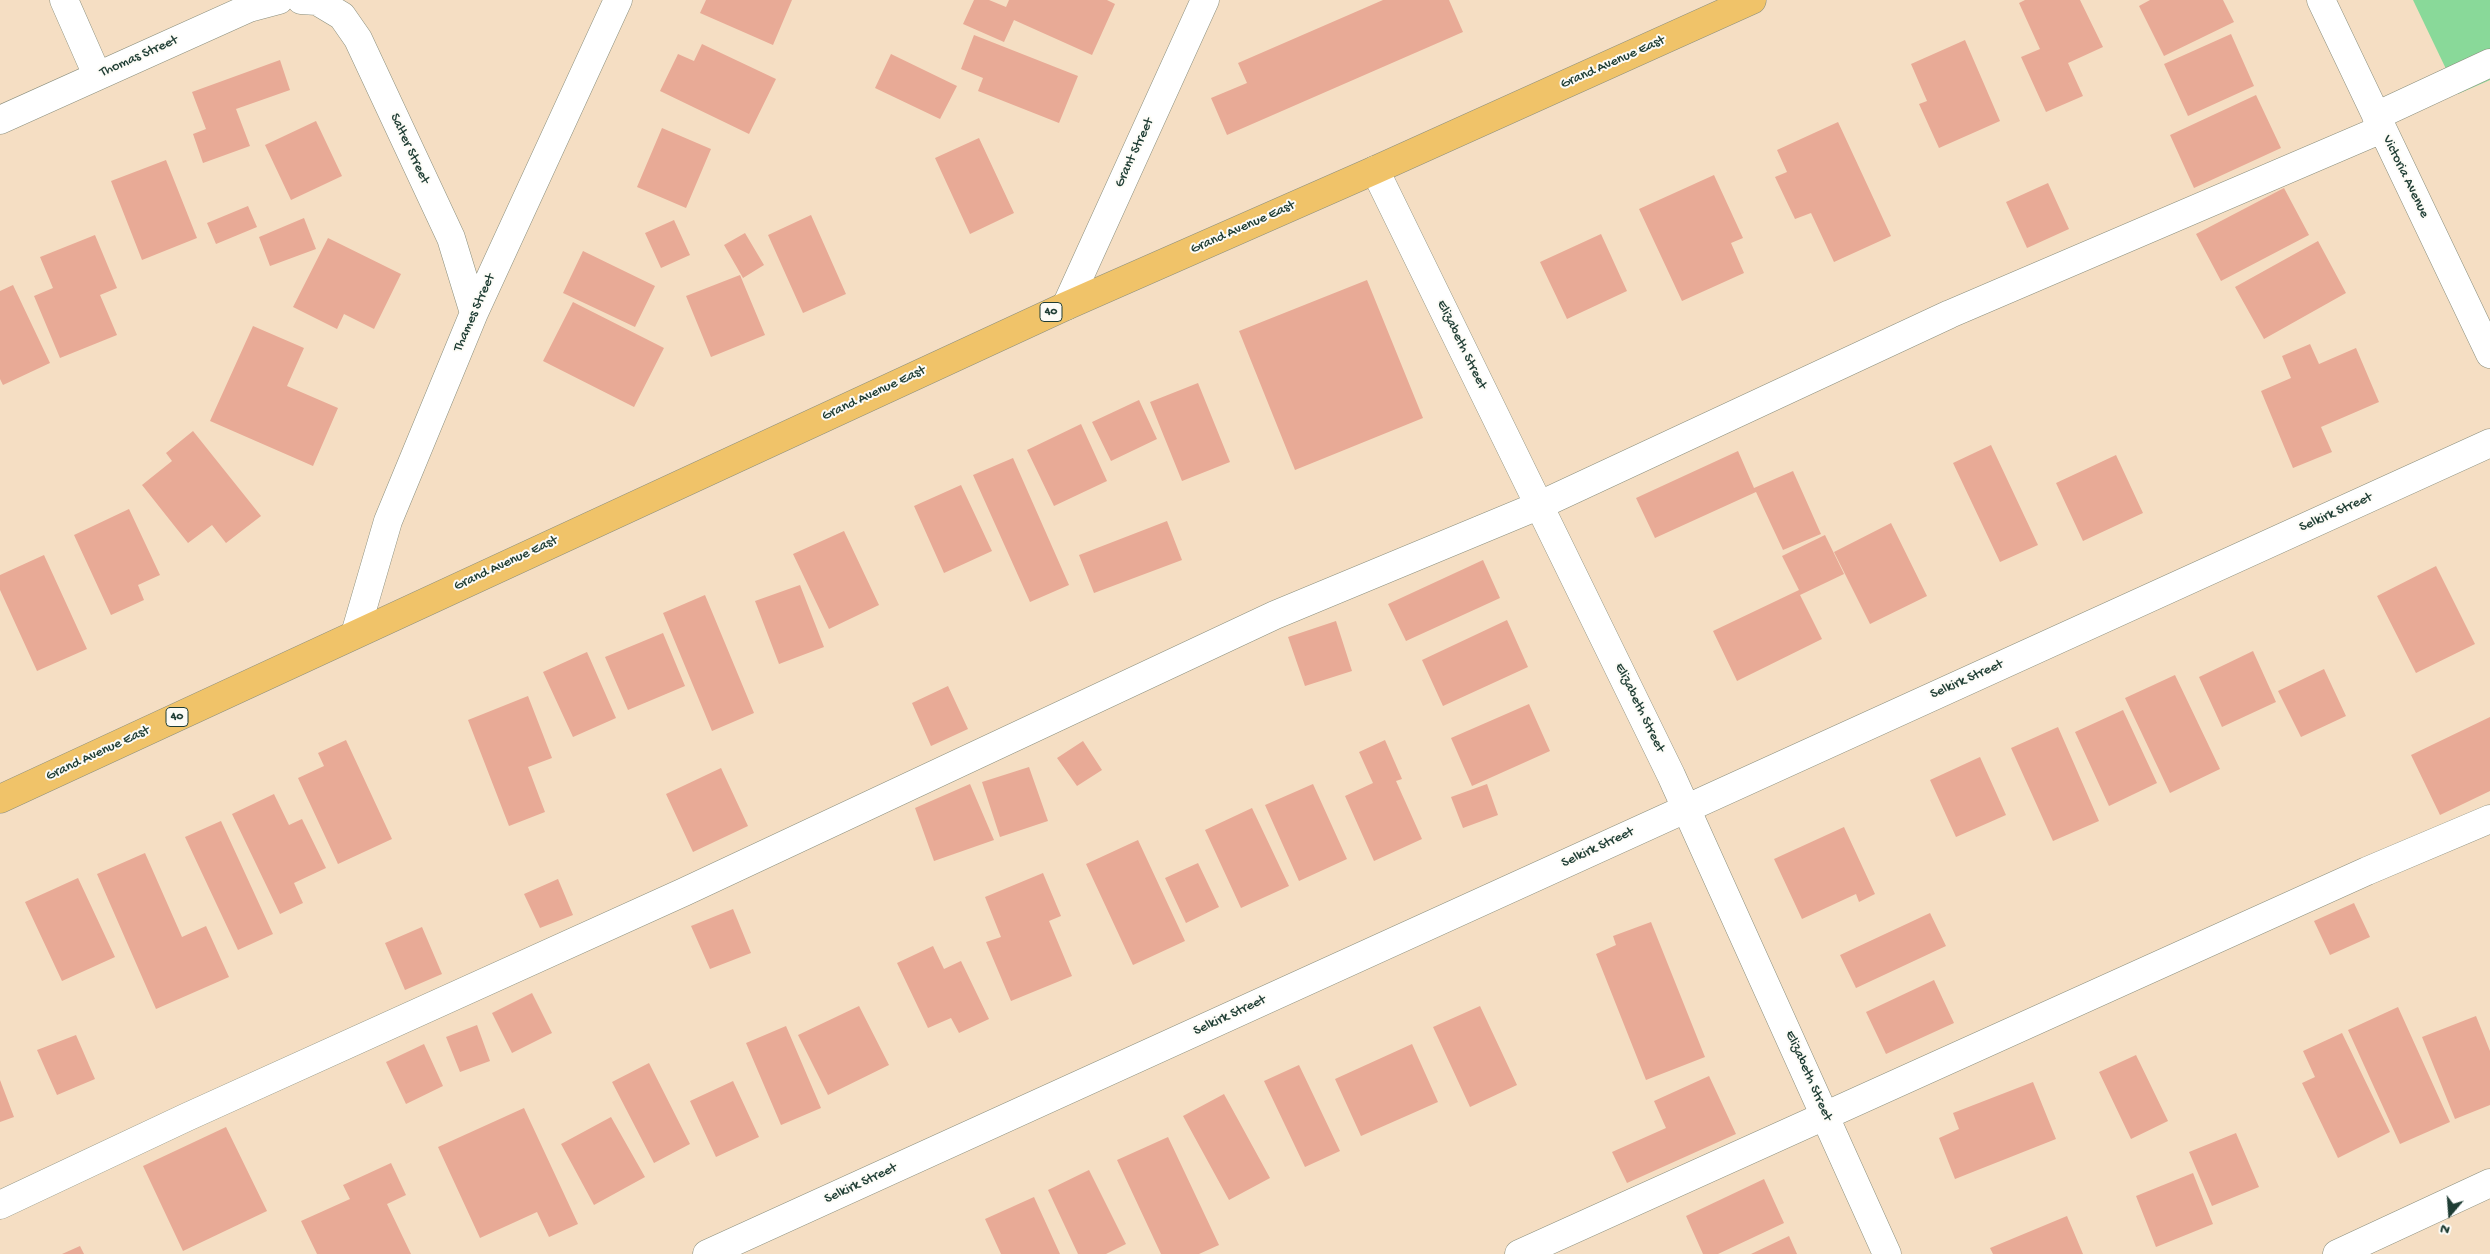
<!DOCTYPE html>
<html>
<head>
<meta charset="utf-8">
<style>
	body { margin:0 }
	#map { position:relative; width:2490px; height:1254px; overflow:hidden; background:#f5dec3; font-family:"Gochi Hand",sans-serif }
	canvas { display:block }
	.north { position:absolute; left:2425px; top:1189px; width:50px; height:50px; -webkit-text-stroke:4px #fdfcf7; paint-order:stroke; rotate:198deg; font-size:14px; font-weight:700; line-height:20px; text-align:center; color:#1f3d34 }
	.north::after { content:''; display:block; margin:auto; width:18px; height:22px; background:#1f3d34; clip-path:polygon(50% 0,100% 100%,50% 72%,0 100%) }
</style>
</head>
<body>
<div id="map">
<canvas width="2490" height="1254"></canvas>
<div class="north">N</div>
</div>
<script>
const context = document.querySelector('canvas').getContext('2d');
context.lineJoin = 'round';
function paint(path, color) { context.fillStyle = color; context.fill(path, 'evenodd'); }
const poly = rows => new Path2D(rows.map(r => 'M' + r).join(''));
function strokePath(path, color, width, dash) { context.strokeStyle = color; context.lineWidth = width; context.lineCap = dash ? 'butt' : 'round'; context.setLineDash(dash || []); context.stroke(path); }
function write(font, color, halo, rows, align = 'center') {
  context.font = font + ' "Gochi Hand",sans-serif'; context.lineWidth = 4; context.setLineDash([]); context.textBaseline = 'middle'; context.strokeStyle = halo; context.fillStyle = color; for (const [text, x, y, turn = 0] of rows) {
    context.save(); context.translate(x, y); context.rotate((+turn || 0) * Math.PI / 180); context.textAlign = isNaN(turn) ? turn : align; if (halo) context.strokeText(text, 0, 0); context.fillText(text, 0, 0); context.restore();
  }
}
const green = poly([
	[2413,0,2490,0,2490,80,2458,94]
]);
const building = poly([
	[706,0,792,0,773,45,700,13],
	[974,0,989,0,1006,7,1009,0,1107,0,1115,4,1092,55,1014,20,1004,42,963,24],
	[1383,0,1449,0,1463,32,1227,135,1211,98,1247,83,1238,63],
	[2025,0,2080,0,2103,47,2068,63,2083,96,2046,112,2021,57,2040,49,2019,3],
	[2150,0,2223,0,2234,22,2164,56,2139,6],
	[2231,34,2254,86,2188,116,2164,64],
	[974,35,1078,76,1059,123,978,91,983,78,961,69],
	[1965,40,2000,121,1939,148,1919,104,1927,101,1911,64],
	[702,44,776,79,749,134,660,91,678,54,694,61],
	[891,54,957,86,940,119,875,88],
	[280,60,290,90,236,109,250,146,203,163,193,134,206,129,192,92],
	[2256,95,2281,148,2194,188,2170,135],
	[316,121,342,176,291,200,265,145],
	[1838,122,1891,236,1834,262,1811,213,1795,219,1775,177,1787,172,1777,150],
	[662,128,711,149,686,208,637,187],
	[979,138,1014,213,970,234,935,158],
	[166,160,197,238,142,260,111,181],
	[1714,175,1743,238,1731,243,1744,273,1682,301,1639,209],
	[2048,183,2069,229,2027,248,2006,202],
	[2284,188,2309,235,2221,281,2196,234],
	[248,206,257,227,216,244,207,223],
	[811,215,846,294,803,313,768,235],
	[304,218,316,249,270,266,259,237],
	[674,220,690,255,661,268,645,233],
	[745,233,764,265,743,278,724,245],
	[1601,234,1627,291,1567,319,1540,262],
	[95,235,117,288,100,295,117,335,60,358,34,296,53,288,40,257],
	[328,238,401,274,374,329,344,314,337,329,293,307],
	[2318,241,2346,293,2264,339,2235,287],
	[583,251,655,286,635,327,563,293],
	[740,275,765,335,711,357,686,296],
	[1367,280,1423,418,1295,470,1239,331],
	[13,285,50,363,3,385,0,379,0,291],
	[573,302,664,348,634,407,543,361],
	[253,326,304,348,287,386,338,408,313,466,210,421],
	[2310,344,2319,364,2356,348,2379,402,2321,427,2332,452,2293,468,2261,391,2291,378,2282,356],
	[1198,383,1230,462,1182,481,1150,402],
	[1139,400,1157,439,1111,461,1092,422],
	[1081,424,1107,481,1054,506,1027,450],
	[193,431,261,516,226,543,212,525,188,543,142,485,172,461,166,453],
	[1991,445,2038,545,2000,562,1953,463],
	[1738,451,1754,488,1793,471,1821,534,1783,550,1756,492,1655,538,1636,498],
	[2116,455,2143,513,2083,541,2056,483],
	[1013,458,1069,585,1030,602,973,475],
	[961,485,992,551,944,573,914,506],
	[129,509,160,575,138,585,144,600,111,615,74,535],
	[1167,521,1182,560,1094,593,1079,555],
	[1891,523,1927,596,1870,624,1834,552],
	[844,531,879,605,829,629,793,554],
	[1825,535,1844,574,1800,595,1822,639,1737,681,1713,631,1799,590,1782,556],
	[44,555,87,649,37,671,0,590,0,575],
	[1483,560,1500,598,1406,641,1388,604],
	[2436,566,2475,644,2416,673,2377,596],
	[800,585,824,647,779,664,755,601],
	[705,595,754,713,712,731,663,613],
	[1507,620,1528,667,1443,706,1422,660],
	[1336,621,1352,671,1305,686,1288,637],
	[663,633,685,686,628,710,605,657],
	[2253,651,2276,702,2222,727,2199,677],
	[587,652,616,718,573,737,543,672],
	[2324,669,2346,716,2301,737,2278,691],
	[2175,675,2220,769,2170,793,2125,698],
	[948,686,968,729,931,746,912,703],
	[528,696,552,758,528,767,545,812,509,826,468,720],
	[1529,704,1550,751,1472,786,1451,738],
	[2123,710,2157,783,2109,806,2075,732],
	[2490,717,2490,791,2440,815,2411,755],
	[2058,727,2099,821,2053,841,2011,748],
	[346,740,392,839,338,864,298,778,324,766,318,753],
	[1385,740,1402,779,1396,781,1422,839,1374,861,1345,796,1373,783,1359,752],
	[1083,741,1102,770,1077,786,1057,758],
	[1980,757,2006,815,1956,837,1930,780],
	[1029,767,1048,821,1000,837,982,782],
	[721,768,748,826,693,852,666,794],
	[970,784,994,840,934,861,915,808],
	[1313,784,1347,859,1299,881,1265,805],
	[1487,784,1498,815,1463,828,1451,797],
	[274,794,289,825,302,819,326,868,294,883,303,903,280,914,232,814],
	[1252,808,1289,886,1241,908,1205,830],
	[221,821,273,934,238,950,185,837],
	[1844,827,1875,894,1859,902,1856,894,1802,919,1774,859],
	[1138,840,1185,941,1133,965,1086,864],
	[145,853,182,937,206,926,229,977,156,1009,97,874],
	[1198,863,1219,907,1186,923,1165,878],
	[1043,873,1061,916,1049,921,1072,976,1011,1001,986,942,1001,937,985,897],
	[78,878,115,957,62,981,25,902],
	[558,879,573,915,540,928,524,894],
	[2354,903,2370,937,2330,955,2314,921],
	[733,909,751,953,710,969,691,926],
	[1930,913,1946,946,1856,988,1840,955],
	[1651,922,1705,1057,1646,1080,1596,954,1616,945,1613,936],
	[422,927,442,974,405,990,385,943],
	[933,946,944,969,961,961,989,1019,959,1033,951,1018,928,1028,897,963],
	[1934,980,1954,1023,1886,1054,1866,1012],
	[532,993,552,1033,512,1053,492,1013],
	[859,1006,889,1065,828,1095,798,1035],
	[1480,1006,1517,1085,1470,1107,1433,1027],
	[2398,1007,2450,1122,2400,1144,2348,1030],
	[2476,1016,2490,1051,2490,1105,2455,1119,2422,1037],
	[477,1025,490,1061,460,1072,446,1037],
	[786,1026,821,1108,781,1125,746,1043],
	[2342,1033,2390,1132,2338,1158,2302,1083,2315,1077,2303,1051],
	[76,1035,95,1079,57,1095,37,1050],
	[424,1044,443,1086,406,1104,386,1062],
	[1412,1044,1438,1102,1361,1136,1335,1079],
	[2136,1055,2168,1121,2131,1139,2099,1072],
	[649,1063,690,1144,654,1163,612,1082],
	[1299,1065,1340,1151,1305,1167,1264,1081],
	[1709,1076,1736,1134,1627,1183,1612,1152,1666,1128,1654,1101],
	[0,1080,14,1117,0,1122],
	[733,1081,759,1137,716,1157,690,1101],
	[2033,1082,2056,1139,1955,1179,1939,1138,1959,1129,1953,1113],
	[1224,1094,1270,1178,1229,1200,1183,1116],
	[524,1108,578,1224,549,1237,537,1212,480,1238,438,1147],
	[611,1117,645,1177,594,1205,561,1144],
	[226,1127,267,1211,183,1251,143,1166],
	[2236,1133,2259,1187,2212,1206,2189,1152],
	[1168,1137,1219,1245,1199,1254,1161,1254,1117,1160],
	[391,1163,406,1195,387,1204,411,1254,317,1254,301,1221,350,1199,343,1185],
	[1089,1170,1126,1244,1106,1254,1078,1254,1048,1190],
	[2193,1173,2213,1224,2156,1247,2136,1196],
	[1764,1179,1784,1223,1718,1254,1703,1254,1686,1216],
	[1034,1197,1060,1254,1001,1254,985,1219],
	[2067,1216,2083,1254,1993,1254,1990,1248],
	[1789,1236,1797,1254,1751,1254],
	[80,1246,84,1254,62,1254]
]);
const minor = poly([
	[64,0,97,75],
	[301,0,317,1,342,16,358,39,451,238,474,313],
	[2321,0,2490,354],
	[2376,116,2490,63],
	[0,120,249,8,279,0],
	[1375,170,1671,775,1887,1254],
	[1066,306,1205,0],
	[355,634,388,521,474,313,618,0],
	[0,1205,187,1117,684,892,1275,615,1540,505,1950,314,2382,129],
	[707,1254,2490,443],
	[1519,1254,2367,871,2490,819],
	[2337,1254,2490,1183]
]);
const major = poly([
	[0,799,1066,306,1375,170,1752,0]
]);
const shields = [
	[1051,312,22],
	[177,717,22]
];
const shieldNames = [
	["40",1051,312],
	["40",177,717]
];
const streetNames = [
	["Thomas Street",139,57,-24],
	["Grand Avenue East",1613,63,-24],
	["Salter Street",409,149,65],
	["Grant Street",1135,153,-65],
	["Victoria Avenue",2405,177,64],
	["Grand Avenue East",1243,228,-24],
	["Thames Street",475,313,-66],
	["Elizabeth Street",1461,345,64],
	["Grand Avenue East",874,394,-25],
	["Selkirk Street",2336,513,-24],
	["Grand Avenue East",506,564,-25],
	["Selkirk Street",1967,680,-24],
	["Elizabeth Street",1639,708,64],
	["Grand Avenue East",98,754,-25],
	["Selkirk Street",1598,848,-25],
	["Selkirk Street",1230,1016,-25],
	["Elizabeth Street",1808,1076,66],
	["Selkirk Street",861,1184,-25]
];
paint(green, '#89d999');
paint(building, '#e8aa96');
strokePath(minor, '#8a8e7c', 29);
strokePath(major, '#8a8e7c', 29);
strokePath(minor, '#fff', 28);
strokePath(major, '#f0c369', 28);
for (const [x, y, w] of shields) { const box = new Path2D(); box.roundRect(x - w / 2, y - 9.5, w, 19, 4); context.fillStyle = '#fdfcf7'; context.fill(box); strokePath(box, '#1f3d34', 1); }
write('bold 12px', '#1f3d34', null, shieldNames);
write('14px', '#1f3d34', '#fdfcf7', streetNames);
</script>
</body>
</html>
